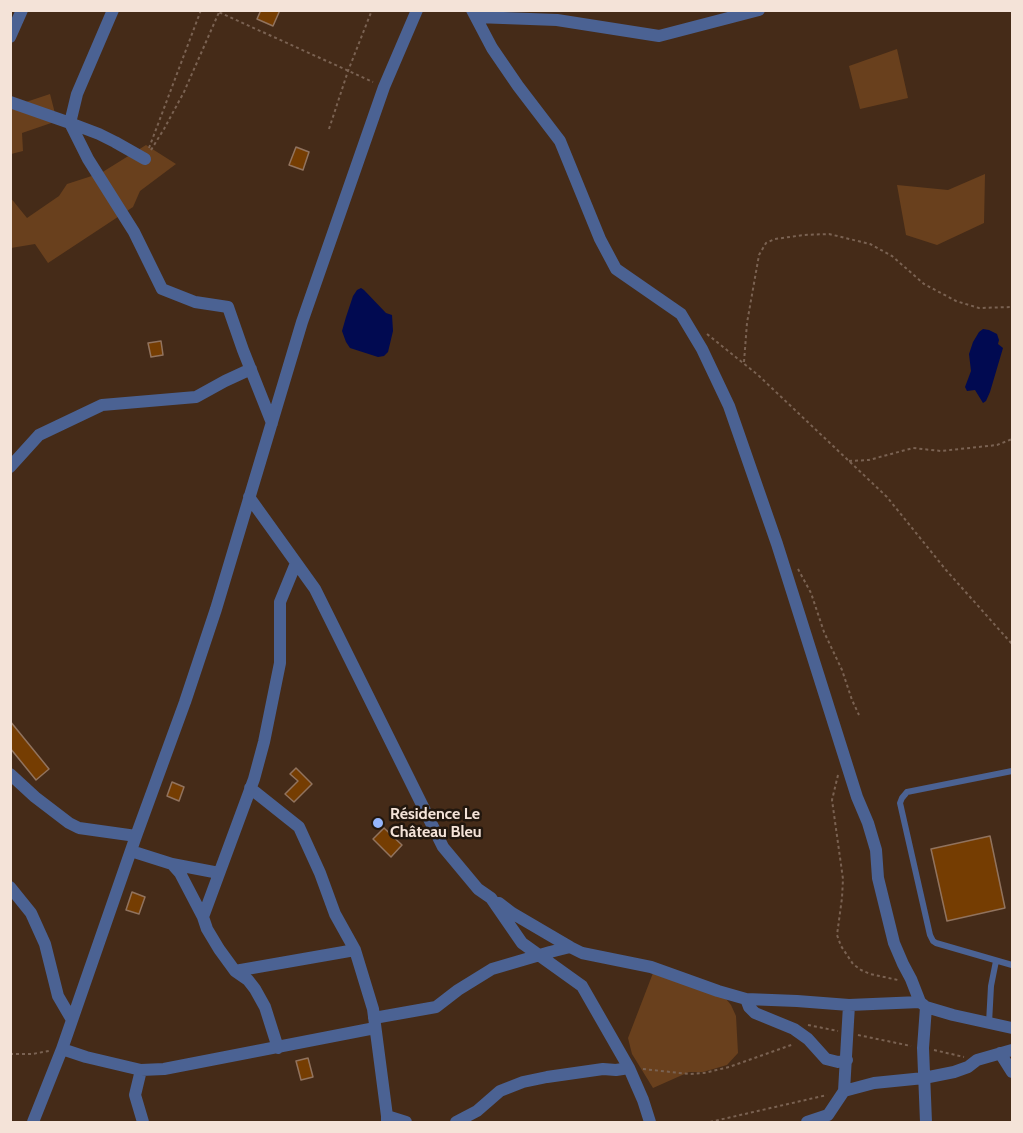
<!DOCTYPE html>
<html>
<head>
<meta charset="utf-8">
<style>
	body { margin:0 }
	#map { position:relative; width:1023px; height:1133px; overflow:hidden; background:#452b18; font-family:Cabin,sans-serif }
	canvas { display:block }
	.frame { position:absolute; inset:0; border:12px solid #f4e3d8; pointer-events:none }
</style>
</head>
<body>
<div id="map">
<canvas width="1023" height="1133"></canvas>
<div class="frame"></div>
</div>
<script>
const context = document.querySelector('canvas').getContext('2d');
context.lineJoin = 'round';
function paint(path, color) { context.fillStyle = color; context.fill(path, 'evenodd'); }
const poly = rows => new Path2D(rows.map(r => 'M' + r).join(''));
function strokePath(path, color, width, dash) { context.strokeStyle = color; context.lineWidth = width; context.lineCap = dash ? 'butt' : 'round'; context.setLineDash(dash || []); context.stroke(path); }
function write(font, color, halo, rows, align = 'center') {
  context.font = font + ' Cabin,sans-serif'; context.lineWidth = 5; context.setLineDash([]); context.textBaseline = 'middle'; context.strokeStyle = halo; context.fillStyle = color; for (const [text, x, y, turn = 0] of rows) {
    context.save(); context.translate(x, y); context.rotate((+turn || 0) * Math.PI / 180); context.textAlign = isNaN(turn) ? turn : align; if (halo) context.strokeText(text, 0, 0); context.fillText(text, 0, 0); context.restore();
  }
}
const green = poly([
	[897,49,908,98,860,109,849,66],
	[50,94,57,121,22,133,23,151,11,154,11,107],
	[146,145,176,164,140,191,133,207,48,263,35,244,11,248,10,197,27,218,59,196,67,184,101,173],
	[985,174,984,223,937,245,906,235,897,185,948,190],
	[653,973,722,994,731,1005,736,1016,738,1053,727,1065,703,1072,689,1072,653,1088,632,1054,628,1038]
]);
const water = poly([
	[361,288,364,290,386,313,392,315,393,331,388,352,384,356,378,357,350,348,346,342,342,331,346,317,353,296,357,290],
	[983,329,989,330,997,334,999,340,998,344,1003,348,990,392,986,401,983,403,975,390,967,391,965,387,971,371,969,354,973,342,979,332]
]);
const building = poly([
	[261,10,280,10,273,26,257,19,261,10],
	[296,147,309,152,303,170,289,165,296,147],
	[161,341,163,355,151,357,148,343,161,341],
	[10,721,49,769,36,780,10,748,10,721],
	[296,768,312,784,294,802,285,794,298,781,290,774,296,768],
	[172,782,184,787,179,801,167,796,172,782],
	[384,828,402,845,391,857,373,839,384,828],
	[990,836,1005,908,947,921,931,849,990,836],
	[132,892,145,897,139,914,126,910,132,892],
	[308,1058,313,1077,301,1080,296,1061,308,1058]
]);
const path = poly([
	[214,10,373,82],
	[329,129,348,71,372,10],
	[149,148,201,10],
	[151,150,164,129,184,92,220,10],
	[707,334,758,375,887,497,946,570,1012,644],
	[744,362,747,323,759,255,766,243,775,239,804,235,829,234,870,244,892,256,924,284,956,301,979,308,1012,307],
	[849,461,869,460,913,448,941,451,997,445,1012,439],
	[798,569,811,593,824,632,842,670,852,700,859,715],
	[838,775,832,800,843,879,842,898,837,935,841,946,853,964,861,970,870,974,898,980],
	[808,1025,838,1031],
	[858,1035,911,1046],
	[934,1050,964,1057],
	[10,1054,32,1054,49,1051],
	[643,1069,689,1074,704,1073,729,1067,794,1044],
	[710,1122,827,1095]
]);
const lane = poly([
	[1012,771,907,792,902,798,900,803,930,935,933,941,936,943,1012,965],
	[989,1023,991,986,996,961]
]);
const street = poly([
	[113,10,77,94,70,123,88,159,134,232,162,289,195,302,228,307,243,350,272,423],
	[472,10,492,48,518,86,560,141,600,239,616,269,681,314,702,349,729,406,777,544,857,797,868,823,876,850,878,878,894,943,903,964,911,979,920,1002,926,1007,953,1015,1012,1028],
	[476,17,557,20,659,36,759,10],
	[10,37,22,10],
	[10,102,70,123,99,134,115,142,145,159],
	[10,467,39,435,102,405,196,397,225,381,251,369],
	[249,497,315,589,443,847,478,889,491,898,522,943,582,986,629,1068,643,1100,650,1122],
	[10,774,35,797,69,823,79,828,136,836],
	[250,788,299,827,320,873,335,914,355,950,373,1009,387,1116,387,1122],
	[131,851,172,864,180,873,203,917,207,929,219,949,235,971,248,980,255,989,265,1007,278,1048],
	[172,864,219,873],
	[10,887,31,913,45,944,58,996,72,1020],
	[499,903,512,913,570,947,582,953,651,967,718,991,746,999,797,1001,849,1005,920,1002],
	[203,917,254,779,264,742,280,663,280,602,296,563],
	[235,971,355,950],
	[746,999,749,1007,755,1013,794,1029,808,1039,826,1059,838,1062,847,1060],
	[374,1018,436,1007,458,990,492,969,550,952,570,947],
	[62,1049,86,1057,141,1070,164,1069,375,1028],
	[1000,1053,1012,1072],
	[141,1070,135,1095,143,1122],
	[844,1091,874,1083,924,1078,954,1072,968,1067,977,1060,1012,1050],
	[387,1116,406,1122],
	[33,1122,62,1049,136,836,185,702,216,609,302,322,384,87,417,10],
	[456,1122,477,1111,500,1091,523,1082,547,1077,603,1069,616,1070,629,1068],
	[807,1122,828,1115,844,1091,849,1005],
	[926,1122,923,1048,926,1007]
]);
const markers = [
	[378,823,6,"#95b6fd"]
];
const poiNames = [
	["Résidence Le",390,814],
	["Château Bleu",390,832]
];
paint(green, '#69401d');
paint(water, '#010a51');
paint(building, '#753d02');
strokePath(building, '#91735e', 1.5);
strokePath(path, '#7a6252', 2, [3, 3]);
strokePath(lane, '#4b6293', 6);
strokePath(street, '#4b6293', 12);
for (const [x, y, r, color] of markers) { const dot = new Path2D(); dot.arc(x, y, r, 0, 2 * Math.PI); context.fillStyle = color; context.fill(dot); strokePath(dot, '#22170e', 2); }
write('bold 16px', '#f4e3d8', '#22170e', poiNames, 'left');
</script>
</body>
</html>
